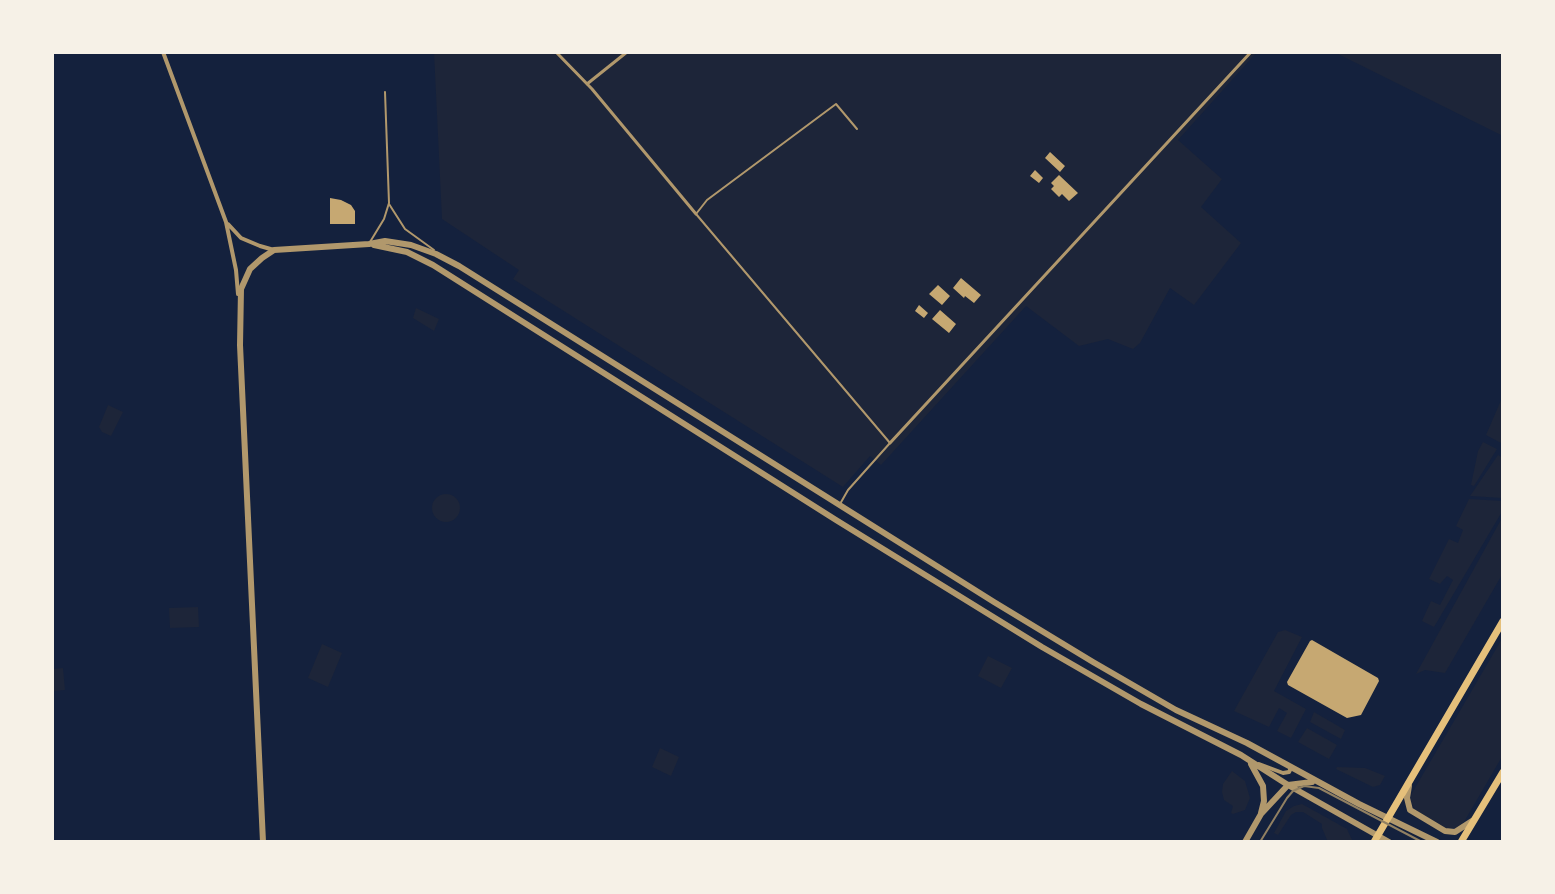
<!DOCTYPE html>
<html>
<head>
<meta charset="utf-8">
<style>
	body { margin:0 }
	#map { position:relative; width:1555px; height:894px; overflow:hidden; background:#14213d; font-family:Roboto,sans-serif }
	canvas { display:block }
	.frame { position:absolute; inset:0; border:54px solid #f6f1e7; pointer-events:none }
</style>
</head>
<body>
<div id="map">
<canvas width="1555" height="894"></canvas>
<div class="frame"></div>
</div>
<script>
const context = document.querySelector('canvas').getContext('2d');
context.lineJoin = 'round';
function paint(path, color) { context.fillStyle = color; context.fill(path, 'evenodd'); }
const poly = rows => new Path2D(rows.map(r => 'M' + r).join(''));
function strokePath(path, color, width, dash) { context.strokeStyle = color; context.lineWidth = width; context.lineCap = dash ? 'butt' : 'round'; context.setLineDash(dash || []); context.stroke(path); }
const green = poly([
	[434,52,1257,52,1178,140,1222,179,1201,207,1241,243,1194,305,1170,288,1140,343,1133,349,1108,339,1079,346,1026,306,881,465,870,456,843,487,513,279,519,270,442,219],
	[1334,52,1503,52,1503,136],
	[416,308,439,319,434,331,413,318],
	[1502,398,1503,439,1501,443,1486,435],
	[108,405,123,412,111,436,102,432,99,427],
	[1483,442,1497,449,1474,486,1471,485,1478,451],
	[1498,455,1503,458,1503,498,1470,496],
	'432 508a14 14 0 1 1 28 0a14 14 0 1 1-28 0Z',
	[1469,499,1503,501,1503,510,1434,627,1422,621,1431,601,1440,605,1453,580,1447,576,1440,584,1429,579,1449,539,1458,543,1463,530,1456,526],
	[1503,516,1503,573,1445,673,1425,670,1416,674],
	[198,607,199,627,170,628,169,608],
	[1285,630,1302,637,1274,691,1306,709,1291,738,1277,731,1287,713,1279,708,1269,727,1234,711,1278,632],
	[1503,637,1503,755,1464,822,1457,828,1446,828,1415,810,1410,799,1412,793],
	[322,644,342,653,328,687,308,678],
	[988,656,1012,668,1001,688,978,676],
	[63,668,65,690,52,691,52,669],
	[1314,712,1345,730,1341,739,1310,722],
	[1307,728,1337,745,1329,759,1298,742],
	[660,748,679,757,671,776,652,767],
	[1337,767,1365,768,1385,776,1380,785,1373,787,1336,769],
	[1232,771,1245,781,1250,798,1245,810,1233,814,1231,813,1233,806,1224,800,1222,792,1223,784],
	[1302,804,1347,829,1353,842,1328,842,1322,828,1322,824,1303,812,1296,812,1291,815,1278,835,1274,833,1286,811,1294,806]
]);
const building = poly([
	[1050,152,1065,166,1060,172,1045,158],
	[1035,170,1043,178,1039,183,1030,176],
	[1059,175,1078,193,1069,201,1062,194,1059,197,1051,189,1054,186,1051,183],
	[330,198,341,200,351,205,355,211,355,224,330,224],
	[961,278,981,295,974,303,965,296,964,298,953,288],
	[938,285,950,296,942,305,929,294],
	[919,305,928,313,924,318,915,311],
	[940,310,956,324,949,333,932,319],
	[1312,640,1378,678,1379,681,1361,715,1347,718,1288,685,1287,682,1310,641]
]);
const service = poly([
	[389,204,405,229,434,250],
	[370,242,384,219,389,203,385,92],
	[840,504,848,490,890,443,696,214,707,200,836,104,857,129]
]);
const pedestrian = poly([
	[556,52,592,89,696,214],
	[587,84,627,52],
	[890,443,1251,52]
]);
const minor = poly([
	[163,52,226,222,236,270,238,294],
	[228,224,241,238,260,246,274,250],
	[1259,764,1283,773,1289,772,1291,768]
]);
const tertiary = poly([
	[374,245,407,252,433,265,836,520,1042,647,1141,704,1241,755,1288,785,1389,842],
	[1251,764,1263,786,1264,801,1261,813],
	[1409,786,1407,798,1410,810,1445,831,1455,832,1472,821],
	[263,842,240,345,241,289,250,269,262,258,274,250,369,244,385,241,411,245,436,254,459,266,994,602,1093,662,1176,710,1247,743,1359,804,1437,842],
	[1245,842,1261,814,1288,785,1312,782]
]);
const primary = poly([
	[1374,842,1503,621],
	[1461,842,1503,772]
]);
const tram = poly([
	[1260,842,1287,798,1293,791,1304,786,1319,788,1422,842]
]);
paint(green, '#1d2539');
paint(building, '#c6a872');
strokePath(service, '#b1986c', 2);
strokePath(pedestrian, '#b1986c', 3);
strokePath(minor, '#b1986c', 4);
strokePath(tertiary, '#b1986c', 6);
strokePath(primary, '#e5c07b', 7);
strokePath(tram, '#918062', 2);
</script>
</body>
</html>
